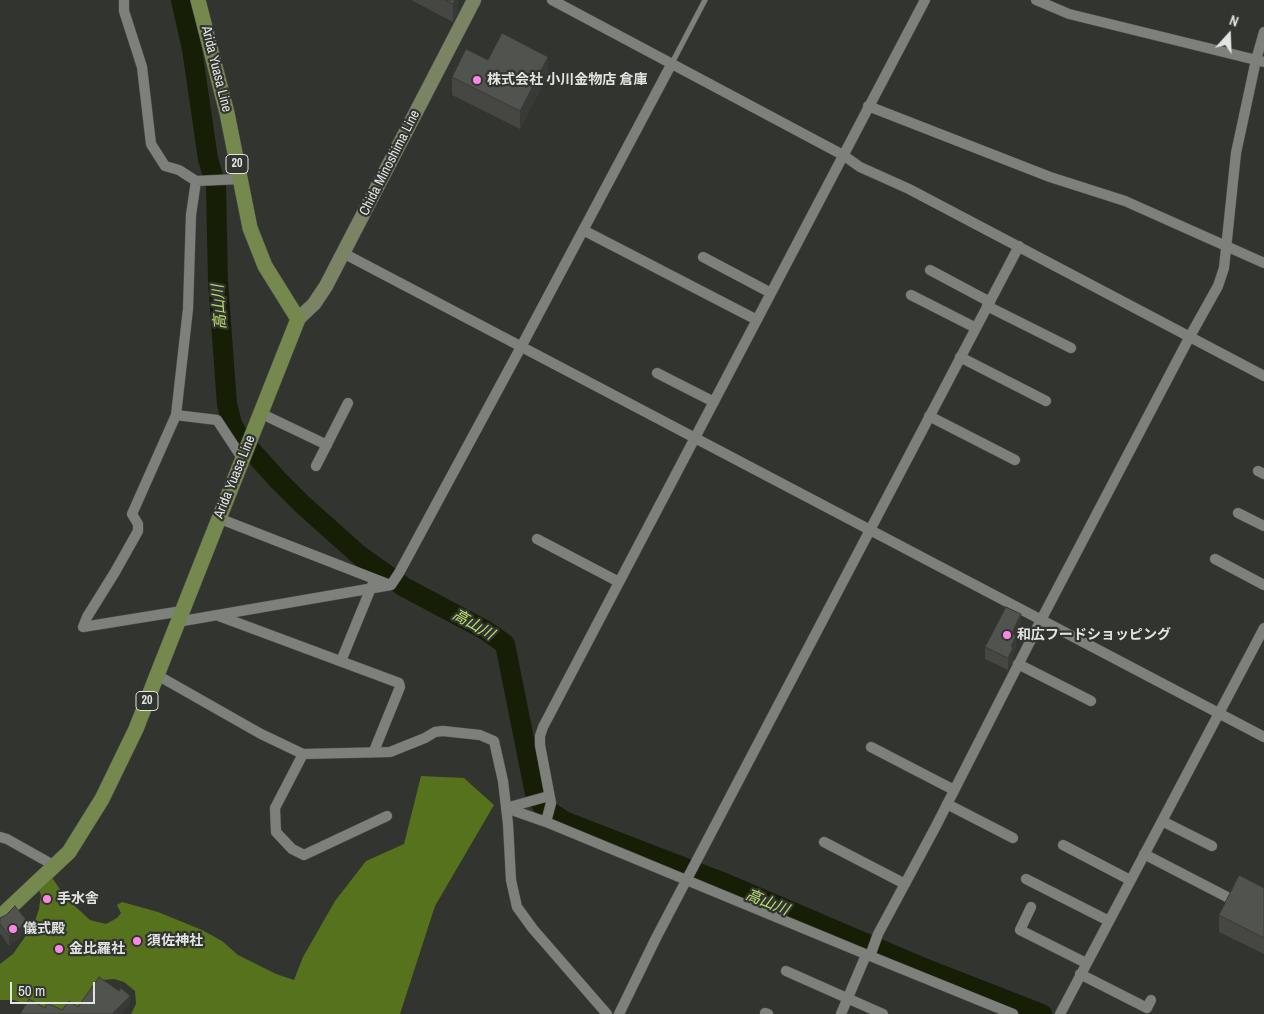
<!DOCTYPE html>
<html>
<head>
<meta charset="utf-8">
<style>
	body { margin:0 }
	#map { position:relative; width:1264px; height:1014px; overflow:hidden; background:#323430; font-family:"Archivo Narrow",sans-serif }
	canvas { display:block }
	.north { position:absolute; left:1204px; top:10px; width:50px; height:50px; -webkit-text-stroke:4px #323430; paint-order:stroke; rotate:20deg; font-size:14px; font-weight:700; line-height:20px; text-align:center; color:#e2e4e1 }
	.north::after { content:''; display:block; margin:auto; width:18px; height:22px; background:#e2e4e1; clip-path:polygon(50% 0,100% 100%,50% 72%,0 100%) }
	.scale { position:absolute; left:10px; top:982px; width:85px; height:22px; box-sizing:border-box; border:2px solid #e2e4e1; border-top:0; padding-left:6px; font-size:15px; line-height:18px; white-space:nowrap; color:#e2e4e1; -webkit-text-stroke:4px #323430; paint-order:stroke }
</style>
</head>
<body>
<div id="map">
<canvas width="1264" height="1014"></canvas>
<div class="north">N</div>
<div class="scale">50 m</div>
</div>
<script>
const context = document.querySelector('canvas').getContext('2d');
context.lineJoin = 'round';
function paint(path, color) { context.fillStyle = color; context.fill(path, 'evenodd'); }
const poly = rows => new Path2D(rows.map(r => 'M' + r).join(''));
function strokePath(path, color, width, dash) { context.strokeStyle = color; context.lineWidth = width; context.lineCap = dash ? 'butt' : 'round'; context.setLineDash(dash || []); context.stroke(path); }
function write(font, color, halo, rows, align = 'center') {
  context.font = font + ' "Archivo Narrow","Noto Sans JP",sans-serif'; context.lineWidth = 4.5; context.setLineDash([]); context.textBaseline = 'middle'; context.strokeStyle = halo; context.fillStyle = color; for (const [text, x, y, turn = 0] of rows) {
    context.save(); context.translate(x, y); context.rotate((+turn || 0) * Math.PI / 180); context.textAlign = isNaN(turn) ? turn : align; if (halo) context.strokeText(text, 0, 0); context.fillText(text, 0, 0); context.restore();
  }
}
const forest = poly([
	[421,776,464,778,494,805,435,906,400,1014,131,1014,136,1004,135,991,124,982,114,979,102,980,78,1006,62,1010,49,1006,44,1011,14,1000,0,1000,0,964,13,954,34,924,39,909,41,895,37,886,51,876,65,897,90,920,106,924,117,918,121,913,117,905,122,902,158,912,202,930,222,941,238,955,276,974,294,980,303,957,335,901,366,861,404,844]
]);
const river = poly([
	[181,0,192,49,208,159,216,186,218,282,227,404,232,424,239,437,278,480,303,505,359,555,404,587,485,630,505,644,535,794,544,808,564,821,722,882,919,966,1042,1014]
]);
const lane = poly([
	[672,63,705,0]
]);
const street = poly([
	[124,0,124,11,142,67,151,144,165,166,179,170,196,181,240,179],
	[552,0,843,155,860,167,909,189,1264,376],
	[1036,0,1069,14,1264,62],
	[868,106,1050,177,1125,201,1264,263],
	[583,230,757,320],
	[343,253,1264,737],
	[703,257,771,293],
	[930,270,990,302],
	[911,295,976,328],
	[987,306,1071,348],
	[960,357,1046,401],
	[657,373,714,402],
	[260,413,327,445],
	[176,415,217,420,242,458],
	[929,416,1015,460],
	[316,466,348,403],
	[1258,471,1264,474],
	[1238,513,1264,526],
	[218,518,390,585],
	[537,539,619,582],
	[1215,559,1264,585],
	[219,616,399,683,400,687,374,751],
	[177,622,391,585,399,573,521,347,672,63],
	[83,627,87,617,115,572,138,531,138,524,132,514,176,415,188,309,191,215,196,181],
	[83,627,182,611],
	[341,661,373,583],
	[1018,664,1091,701],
	[157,675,261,734,303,754,390,752,425,738,435,732,443,731,480,735,494,741,503,781,508,824,511,880,517,907,533,929,607,1014],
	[871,747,954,790],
	[303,754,275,808,276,832,292,849,304,855,387,816],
	[549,796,506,808,546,822,870,956,1013,1014],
	[947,804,1013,838],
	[1162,821,1212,846],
	[546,822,551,803,540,745,540,736,543,727,925,0],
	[0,837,7,839,55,866],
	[824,842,905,884],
	[1063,845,1130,880],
	[1144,854,1227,897],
	[1026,879,1109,921],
	[1031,907,1020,930,1086,963],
	[870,956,878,934,936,826,1041,620,1189,338,1218,286,1224,268,1236,153,1256,60,1264,32],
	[786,971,883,1014],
	[1080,974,1147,1008,1151,1000],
	[765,1013,768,1014],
	[619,1014,656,938,1019,246],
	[841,1014,866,955],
	[1060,1014,1264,628]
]);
const secondary = poly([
	[298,319,314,304,326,286,474,0]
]);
const primary = poly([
	[0,917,69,852,102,799,136,729,157,675,298,319,265,266,250,228,227,113,198,0]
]);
const wall = poly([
	[411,0,458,0,458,12,453,22],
	[488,60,548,75,520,129,452,95,452,77],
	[1021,626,1016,636,1016,647,1013,654,1013,660,1008,670,985,659,985,647],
	[1264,888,1264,954,1219,932,1219,915],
	[0,918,28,931,9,946,0,933]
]);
const shadedWall = poly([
	[453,0,458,0,458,12,453,22],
	[548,57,548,75,520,129,520,111],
	[1021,614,1021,626,1016,636,1016,647,1013,654,1013,660,1008,670,1008,658,1012,633],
	[28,922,28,931,9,946,9,936],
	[130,996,130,1005,121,1014,113,1014,113,1013]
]);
const building = poly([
	[446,0,455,0,453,4,446,0],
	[502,33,548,57,520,111,452,77,466,49,488,60,502,33],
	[1006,607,1021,614,1012,633,1016,636,1011,646,1013,648,1008,658,985,647,1006,607],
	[1239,875,1264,888,1264,938,1219,915,1239,875],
	[15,906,28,922,9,936,0,924,0,918,6,915,15,906],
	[99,977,119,991,121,988,130,996,113,1013,115,1014,20,1014,29,999,45,1008,47,1003,62,1010,69,1001,78,1007,99,977]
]);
const markers = [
	[477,80,5,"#fc86e3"],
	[1007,635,5,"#fc86e3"],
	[47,899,5,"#fc86e3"],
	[13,929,5,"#fc86e3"],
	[137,941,5,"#fc86e3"],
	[59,949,5,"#fc86e3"]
];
const shields = [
	[237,164,22],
	[147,701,22]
];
const shieldNames = [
	["20",237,164],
	["20",147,701]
];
const streetNames = [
	["Arida Yuasa Line",216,69,76],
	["Chida Minoshima Line",390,163,-63],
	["Arida Yuasa Line",235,477,-68]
];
const poiNames = [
	["株式会社 小川金物店 倉庫",487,80],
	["和広フードショッピング",1017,635],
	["手水舎",57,899],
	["儀式殿",23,929],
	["須佐神社",147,941],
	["金比羅社",69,949]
];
const waterNames = [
	["高山川",220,307,-94],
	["高山川",473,625,30],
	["高山川",767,903,22]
];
paint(forest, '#57721c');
strokePath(river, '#161f05', 20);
strokePath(lane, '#4e504c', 6);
strokePath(street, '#4e504c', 11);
strokePath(secondary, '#4e504c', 15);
strokePath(primary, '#4e504c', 16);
strokePath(lane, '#7e807b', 5);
strokePath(street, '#7e807b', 10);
strokePath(secondary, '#7a8464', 14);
strokePath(primary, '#75884e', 15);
paint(wall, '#464743');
paint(shadedWall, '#393a37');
paint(building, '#51534e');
strokePath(building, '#393a37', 1);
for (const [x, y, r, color] of markers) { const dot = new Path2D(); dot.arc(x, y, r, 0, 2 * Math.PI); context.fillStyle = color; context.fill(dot); strokePath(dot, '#323430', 2); }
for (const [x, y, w] of shields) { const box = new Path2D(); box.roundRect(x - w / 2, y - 9.5, w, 19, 4); context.fillStyle = '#323430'; context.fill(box); strokePath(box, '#e2e4e1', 1); }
write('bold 12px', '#e2e4e1', null, shieldNames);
write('14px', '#e2e4e1', '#323430', streetNames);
write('bold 14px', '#e2e4e1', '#323430', poiNames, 'left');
write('italic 15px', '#b8e071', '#323430', waterNames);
</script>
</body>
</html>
